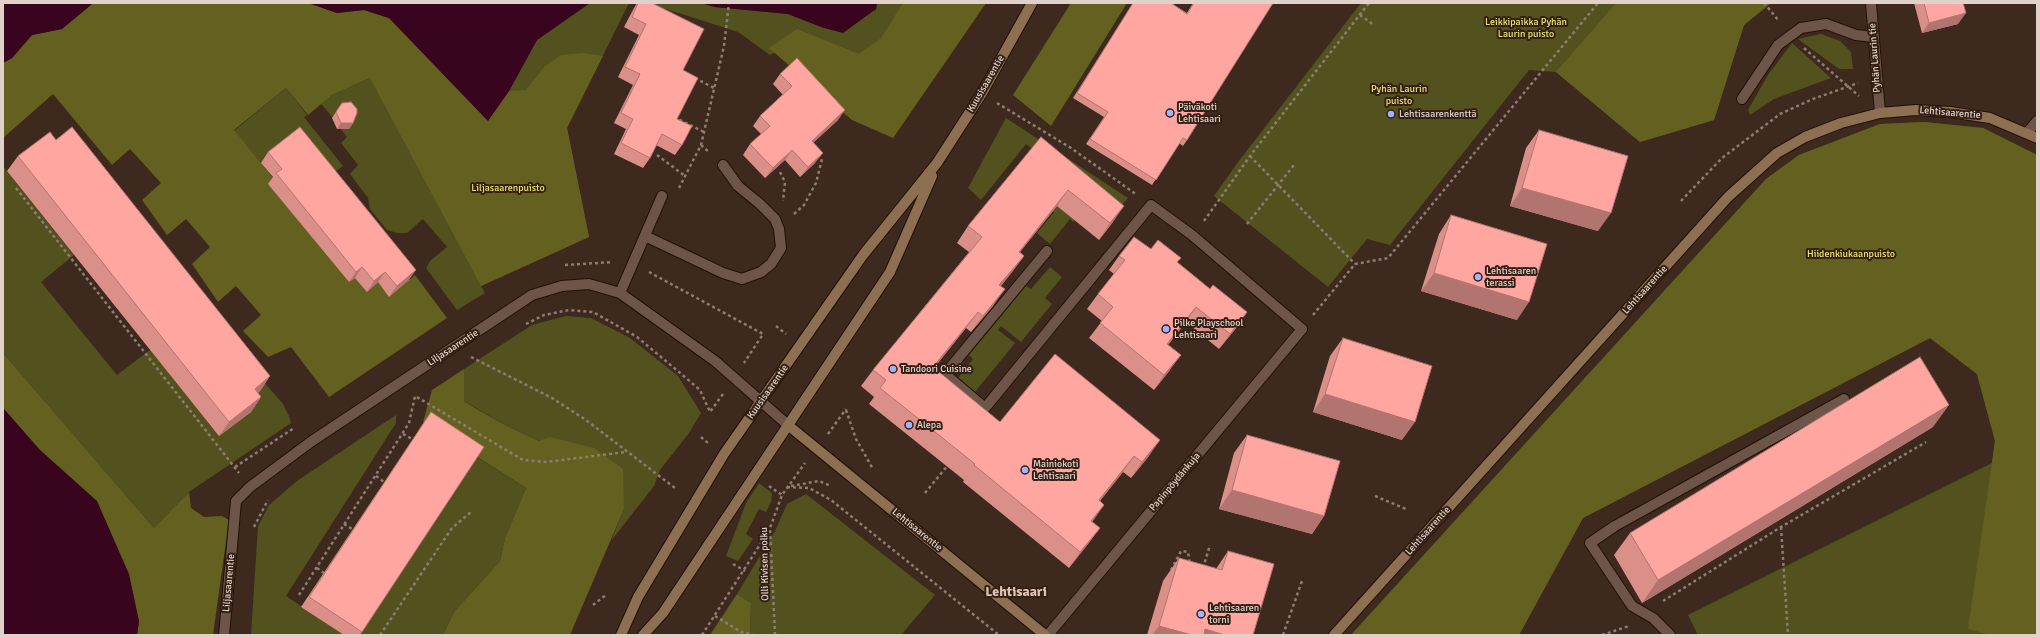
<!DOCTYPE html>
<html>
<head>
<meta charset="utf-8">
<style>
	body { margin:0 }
	#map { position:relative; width:2040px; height:638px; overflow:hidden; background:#3d291d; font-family:Signika,sans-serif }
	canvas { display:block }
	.frame { position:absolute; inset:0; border:4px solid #e0d2cb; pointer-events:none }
</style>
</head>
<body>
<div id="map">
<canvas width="2040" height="638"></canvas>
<div class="frame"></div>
</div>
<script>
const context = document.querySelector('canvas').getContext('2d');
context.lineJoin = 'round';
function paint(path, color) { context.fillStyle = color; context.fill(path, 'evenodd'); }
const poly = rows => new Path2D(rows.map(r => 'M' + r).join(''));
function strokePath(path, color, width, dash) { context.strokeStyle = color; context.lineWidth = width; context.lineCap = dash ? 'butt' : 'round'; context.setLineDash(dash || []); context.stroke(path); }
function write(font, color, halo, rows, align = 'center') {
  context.font = font + ' Signika,sans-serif'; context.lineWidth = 4; context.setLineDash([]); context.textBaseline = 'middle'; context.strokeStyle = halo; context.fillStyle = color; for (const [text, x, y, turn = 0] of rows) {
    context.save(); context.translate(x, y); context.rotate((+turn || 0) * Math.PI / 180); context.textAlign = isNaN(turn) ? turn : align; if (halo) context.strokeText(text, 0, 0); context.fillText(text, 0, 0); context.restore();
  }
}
const green = poly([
	[590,3,629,3,567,128,589,237,481,286,485,293,457,310,426,268,430,261,447,247,423,219,407,233,397,233,387,230,370,209,368,198,350,174,358,165,341,143,347,137,340,128,338,110,333,118,321,104,332,95,370,78,389,18,488,121,509,91,537,40],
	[647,3,701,3,715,7,788,14,824,28,876,10,877,3,986,3,893,138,865,105,790,45,770,55,738,32],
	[1361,3,1771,3,1744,25,1714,120,1640,142,1556,72,1529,70,1390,245,1367,239,1328,287,1214,196,1238,162],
	[1821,34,1840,41,1851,52,1853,69,1839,69,1798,39],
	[1792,43,1831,78,1774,99,1750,115,1748,110,1768,75],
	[286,88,307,115,304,117,343,166,326,178,292,137,261,163,234,131],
	[1006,118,1128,198,1119,208,1081,209,1073,222,1070,219,1050,244,1037,233,1054,212,1050,208,1071,179,1026,144,981,200,968,188],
	[1924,122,1983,128,2037,155,2037,635,1698,635,1688,615,1992,463,1995,441,1977,374,1930,338,1583,518,1519,635,1351,635,1766,179,1799,155,1880,124],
	[3,166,74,255,41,282,117,375,150,350,244,403,264,382,283,404,289,416,291,423,189,492,154,528,3,353],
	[1050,267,1062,277,1045,298,1052,304,1021,342,1001,326,998,330,1015,343,975,392,958,378,973,359,969,355,1026,286,1031,289],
	[566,316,591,318,630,338,678,376,701,413,689,433,660,470,654,486,611,541,624,509,539,441,505,425,464,401,464,369,532,325],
	[396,415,396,423,286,596,344,635,251,635,258,526,269,505,297,481],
	[477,457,526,488,505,538,500,561,454,612,443,635,360,635],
	[759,483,772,493,771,502,766,512,759,509,746,534,753,539,738,561,726,556,746,503],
	[806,494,935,595,901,635,750,635,751,603,737,594,775,531,787,504]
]);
const forest = poly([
	[309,3,337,13,364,10,389,18,488,121,509,91,526,90,545,66,561,55,582,53,603,56,567,128,589,237,481,286,370,78,332,95,308,115,286,88,234,130,274,179,349,282,355,278,378,282,390,296,415,275,447,318,329,397,291,347,268,357,243,331,261,315,236,286,218,302,192,264,210,247,186,219,167,235,142,200,161,183,130,149,112,165,53,94,3,138,3,63,12,58,32,35,62,29,92,4],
	[903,3,986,3,893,138,852,120,769,48,797,29,859,54,881,38],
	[1071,3,1127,3,1051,126,1013,95],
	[1616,3,1771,3,1744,25,1714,120,1640,142,1556,72],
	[1924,122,1983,128,2037,155,2037,635,1990,635,1968,629,1995,441,1977,374,1930,338,1583,518,1519,635,1351,635,1766,179,1799,155,1880,124],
	[3,353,154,528,189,492,191,508,204,517,222,516,229,520,213,635,137,635,139,621,39,449,3,408],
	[464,369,464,401,475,408,505,425,539,441,550,437,594,448,623,469,624,509,570,635,443,635,454,612,500,561,505,538,526,488,423,422,432,390],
	[737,594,751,603,750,635,710,635]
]);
const water = poly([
	[3,3,107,3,92,4,62,29,32,35,12,58,3,63],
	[308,3,590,3,537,40,509,91,488,121,389,18,364,10,337,13],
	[701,3,877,3,876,9,843,33,824,28,788,14,715,7],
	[3,408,39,449,97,501,129,574,139,621,137,635,3,635]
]);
const path = poly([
	[1764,3,1779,21],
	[1360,15,1374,25],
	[1804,48,1859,96],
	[695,78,714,88],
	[997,103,1071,148,1137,195],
	[674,117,704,132],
	[701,145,710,153],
	[657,155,685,176],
	[1250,156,1355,264],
	[780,172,785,182,783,201],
	[16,188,239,473],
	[679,188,701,145,724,46,729,3],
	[1681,201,1722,158,1780,114,1813,99,1858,83],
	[794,214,804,205,816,183,822,159,819,155],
	[1204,221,1250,156,1369,3],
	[1247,224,1294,165],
	[565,265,613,262],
	[649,272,763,334,744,363],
	[1313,315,1355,264,1388,258,1598,3],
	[526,324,544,315,569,310,593,312,637,337,679,372,700,390,710,412,723,394],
	[776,326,786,334],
	[471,357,552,398,586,420,675,488],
	[846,410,856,439,873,469],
	[403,434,412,439],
	[828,434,846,409],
	[701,437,708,443],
	[235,467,294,428],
	[376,476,384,482],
	[769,486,782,495],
	[791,486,819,481,831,486],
	[787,487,809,488,831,500,999,635],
	[925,493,948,465],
	[1375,496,1406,509],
	[344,524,352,529],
	[254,527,268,500],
	[1781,527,1788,635],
	[733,564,745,571],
	[317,568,324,573],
	[1203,568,1210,545],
	[1171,570,1181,551,1188,552,1190,564],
	[299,595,409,423,415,396,523,460,546,462,626,452],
	[1663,601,1781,527,1926,442],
	[593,605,606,595],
	[715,616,741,632,753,635],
	[380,635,452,528,471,512],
	[702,635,770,529],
	[775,635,770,528,782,495,805,463],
	[1283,635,1302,581],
	[1602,635,1629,626]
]);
const lane = poly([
	[1742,99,1778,45,1801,28,1826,24,1856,35,1874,37],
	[2027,133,2037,121],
	[645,236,723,273,742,279,761,272,771,264,781,248,779,229,775,219,760,204,738,186,723,165],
	[1047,251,945,374,985,408,1151,205,1192,235,1302,329],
	[620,293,662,196],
	[1670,635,1653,618,1632,606,1590,543,1615,526,1844,399]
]);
const street = poly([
	[1871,3,1880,113],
	[224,635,236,501,250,487,312,441,532,295,562,286,589,284,620,293,715,361,789,426],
	[1048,635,1302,329]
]);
const secondary = poly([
	[789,426,1045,635],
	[621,635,638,597,724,454,863,255,937,163,982,93,1032,3],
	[643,635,663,613,890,272,932,176],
	[1334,635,1728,197,1777,153,1805,137,1841,123,1880,113,1916,110,1950,112,1990,118,2037,138]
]);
const wall = poly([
	[637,3,652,3,683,70,677,119,682,145,675,155,656,145,650,158,643,168,614,154,626,129,614,123,633,85,618,77,639,35,624,27,634,8],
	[1133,3,1171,3,1187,13,1193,3,1273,3,1187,140,1183,146,1179,143,1152,185,1086,144,1104,117,1073,98],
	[1914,3,1963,3,1958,24,1922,33],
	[780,74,838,120,813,143,815,163,800,177,785,160,765,178,743,155,750,144,761,134,753,126,760,116,783,95,773,84],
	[342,103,353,123,349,129,337,129,332,118],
	[1539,130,1598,231,1510,206,1526,148],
	[1041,137,1113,222,1099,240,1057,206,1020,252,1024,256,1012,272,1001,286,993,306,971,332,966,328,934,368,1000,422,1149,456,1131,478,1123,472,1100,501,1092,522,1100,528,1088,544,1069,568,963,482,964,480,869,404,874,397,861,386,873,370,969,252,957,243,968,226],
	[56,140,270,376,260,391,258,393,261,397,251,412,219,436,7,171,18,156],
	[268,152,409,280,389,297,378,282,367,292,355,278,349,282,268,184,273,177,261,163],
	[1451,215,1517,320,1421,291,1439,234],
	[1151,249,1177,262,1210,289,1247,312,1237,327,1219,349,1186,322,1168,345,1170,370,1154,390,1089,338,1102,321,1087,309,1098,294,1114,274,1109,270,1119,256],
	[1343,338,1402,440,1313,412,1330,356],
	[431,412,484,447,360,635,344,635,301,607],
	[1933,427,1642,603,1614,555,1630,533],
	[1247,435,1324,516,1312,534,1219,509,1234,453],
	[1228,551,1253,635,1147,635,1163,581,1179,558,1216,569]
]);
const shadedWall = poly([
	[1966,13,1958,24,1922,33,1929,23],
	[845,110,838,120,804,151,812,141],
	[341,123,353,123,349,129,337,129],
	[792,150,785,160,765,178,773,168],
	[823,153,815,163,800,177,808,167],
	[1522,188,1611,213,1598,231,1510,206],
	[1068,190,1057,206,1007,268,1019,252],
	[1124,206,1113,222,1099,240,1110,223],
	[1024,256,1012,272,988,302,999,285],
	[362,267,355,278,349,282,356,272],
	[416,270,409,280,389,297,397,286],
	[385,272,378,282,367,292,374,281],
	[1434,273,1529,302,1517,320,1421,291],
	[1005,289,993,306,971,332,983,316],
	[1196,307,1186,322,1157,358,1167,344],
	[978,312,966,328,922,383,933,367],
	[1247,312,1237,327,1219,349,1230,334],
	[1181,355,1170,370,1154,390,1164,375],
	[270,376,260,391,244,403,255,389],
	[1325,394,1415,422,1402,440,1313,412],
	[261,397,251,412,219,436,229,422],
	[1949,405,1933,427,1642,603,1658,580],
	[1160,440,1149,456,1131,478,1142,462],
	[1134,456,1123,472,1087,517,1099,500],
	[1232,490,1324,516,1312,534,1219,509],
	[1104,505,1093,521,1079,537,1091,521],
	[1100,528,1088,544,1069,568,1080,552],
	[1159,626,1192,635,1152,635],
	[1205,629,1225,635,1201,635]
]);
const building = poly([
	[638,3,652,3,704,29,683,70,698,78,677,119,692,126,682,145,662,134,650,158,621,143,633,119,621,113,640,74,625,67,646,24,632,17,638,3],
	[1133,3,1171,3,1187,14,1194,3,1273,3,1187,140,1183,138,1156,180,1090,139,1108,112,1077,93,1133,3],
	[1924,3,1963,3,1966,13,1929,23,1924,3],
	[797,58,845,110,812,141,823,153,808,167,792,150,773,168,750,144,770,126,760,116,792,86,780,74,797,58],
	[351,102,357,109,357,113,353,123,341,123,336,112,342,103,351,102],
	[72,127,270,376,255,389,261,397,229,422,18,156,50,132,56,140,72,127],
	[300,127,416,270,397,286,385,272,374,281,362,267,356,272,276,173,282,169,268,152,300,127],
	[1539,130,1628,156,1611,213,1522,188,1539,130],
	[1041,137,1124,206,1110,223,1068,190,1019,252,1024,256,999,285,1005,289,983,316,978,312,933,367,1000,422,1055,354,1160,440,1142,462,1134,456,1099,500,1104,505,1091,521,1100,528,1080,552,974,465,975,464,880,388,886,380,873,370,982,237,968,226,1041,137],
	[1451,215,1547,244,1529,302,1434,273,1451,215],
	[1134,237,1151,249,1158,240,1181,258,1177,262,1210,289,1213,285,1247,312,1230,334,1196,307,1167,344,1181,355,1164,375,1100,323,1113,307,1098,294,1125,260,1119,256,1134,237],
	[1343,338,1432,366,1415,422,1325,394,1343,338],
	[1920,357,1949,405,1658,580,1630,533,1920,357],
	[431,412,484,447,362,632,309,597,431,412],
	[1247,435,1340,461,1324,516,1232,490,1247,435],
	[1228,551,1274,564,1253,635,1225,635,1205,629,1204,635,1192,635,1159,626,1179,558,1222,570,1228,551]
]);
const markers = [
	[1170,113,4,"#a2b2fd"],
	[1391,114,4,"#a2b2fd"],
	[1478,277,4,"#a2b2fd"],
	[1166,329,4,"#a2b2fd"],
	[893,369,4,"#a2b2fd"],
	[909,425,4,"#a2b2fd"],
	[1025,470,4,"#a2b2fd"],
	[1201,614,4,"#a2b2fd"]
];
const parkNames = [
	["Leikkipaikka Pyhän",1526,22],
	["Laurin puisto",1526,34],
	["Pyhän Laurin",1399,89],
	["puisto",1399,101],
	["Liljasaarenpuisto",508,188],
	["Hiidenkiukaanpuisto",1851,254]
];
const streetNames = [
	["Pyhän Laurin tie",1875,58,-94],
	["Kuusisaarentie",986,84,-60],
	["Lehtisaarentie",1950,113,5],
	["Lehtisaarentie",1645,290,-48],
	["Liljasaarentie",453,348,-33],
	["Kuusisaarentie",768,392,-55],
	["Papinpöydänkuja",1175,482,-50],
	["Lehtisaarentie",917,530,39],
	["Lehtisaarentie",1428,531,-48],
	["Olli Kivisen polku",765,564,-91],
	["Liljasaarentie",229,583,-85]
];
const poiNames = [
	["Päiväkoti",1178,107],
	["Lehtisaari",1178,119],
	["Lehtisaarenkenttä",1399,114],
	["Lehtisaaren",1486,271],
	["terassi",1486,283],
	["Pilke Playschool",1174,323],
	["Lehtisaari",1174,335],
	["Tandoori Cuisine",901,369],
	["Alepa",917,425],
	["Mainiokoti",1033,464],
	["Lehtisaari",1033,476],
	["Lehtisaaren",1209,608],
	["torni",1209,620]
];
const districtNames = [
	["Lehtisaari",1016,592]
];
paint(green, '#53511e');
paint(forest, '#636020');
paint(water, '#39051e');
strokePath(lane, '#231106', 12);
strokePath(street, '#231106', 12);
strokePath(secondary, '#231106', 12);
strokePath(path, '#8e7d74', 2.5, [3, 3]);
strokePath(lane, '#6d5649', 10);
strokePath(street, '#6d5649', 10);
strokePath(secondary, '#8d7052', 10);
paint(wall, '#da8f89');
paint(shadedWall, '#b2746f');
paint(building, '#fea69f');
strokePath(building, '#b2746f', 1);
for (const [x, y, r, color] of markers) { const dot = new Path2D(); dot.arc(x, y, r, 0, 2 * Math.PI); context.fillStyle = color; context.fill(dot); strokePath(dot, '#331f13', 1.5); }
write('10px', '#e9e473', '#331f13', parkNames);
write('10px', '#e0d2cb', '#331f13', streetNames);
write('10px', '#e0d2cb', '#331f13', poiNames, 'left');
write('bold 14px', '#dfc4b5', '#331f13', districtNames);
</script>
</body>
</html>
